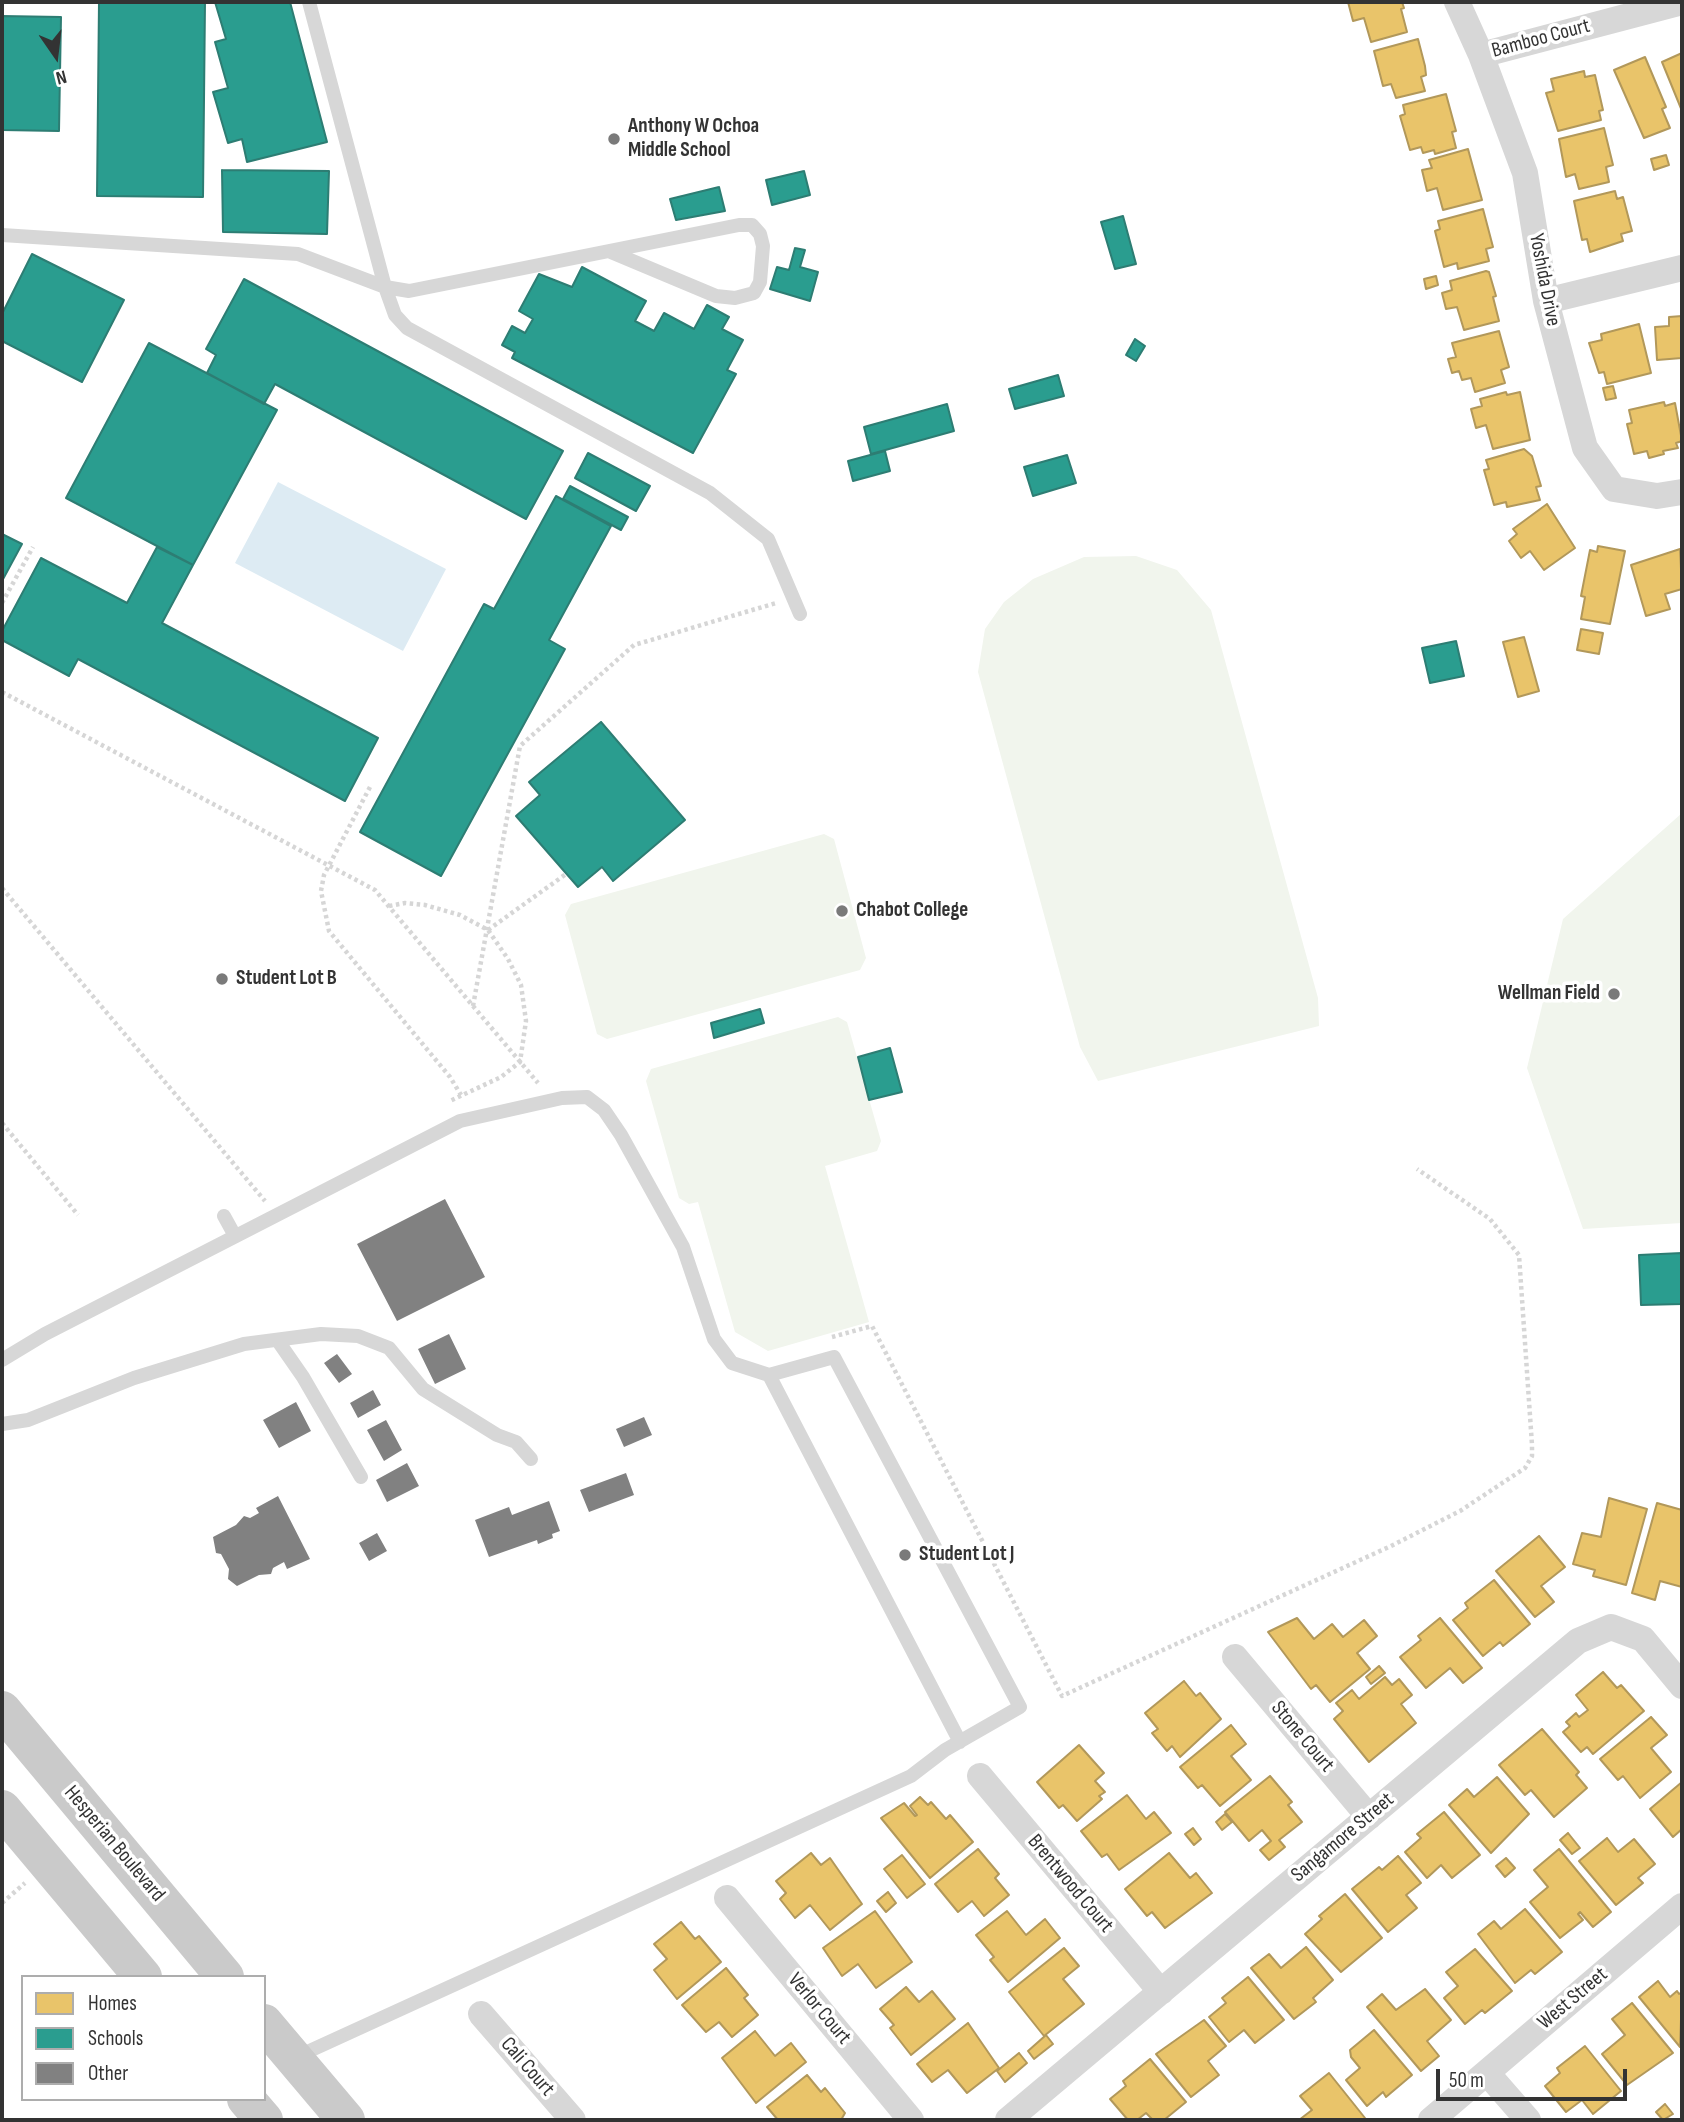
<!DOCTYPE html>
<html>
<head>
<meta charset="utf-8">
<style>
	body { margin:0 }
	#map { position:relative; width:1684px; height:2122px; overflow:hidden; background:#fff; font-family:"Sofia Sans Condensed",sans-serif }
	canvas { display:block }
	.frame { position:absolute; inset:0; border:4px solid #333; pointer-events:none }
	.legend { position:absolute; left:21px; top:1975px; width:245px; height:126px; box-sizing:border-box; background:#fff; border:2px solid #adadad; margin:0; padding:9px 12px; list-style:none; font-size:21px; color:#333 }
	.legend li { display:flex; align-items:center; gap:14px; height:35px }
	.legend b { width:35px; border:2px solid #adadad }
	.north { position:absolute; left:21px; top:21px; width:70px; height:70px; -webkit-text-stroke:5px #fff; paint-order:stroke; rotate:166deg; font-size:19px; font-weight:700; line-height:28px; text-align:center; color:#333 }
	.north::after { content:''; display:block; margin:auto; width:24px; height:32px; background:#333; clip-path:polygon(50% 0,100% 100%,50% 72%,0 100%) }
	.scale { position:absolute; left:1436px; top:2069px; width:191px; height:32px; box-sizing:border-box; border:4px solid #333; border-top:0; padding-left:9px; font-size:21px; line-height:24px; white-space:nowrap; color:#333; -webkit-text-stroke:5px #fff; paint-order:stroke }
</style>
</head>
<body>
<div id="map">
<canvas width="1684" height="2122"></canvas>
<div class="frame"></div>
<ul class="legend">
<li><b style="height:19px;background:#e9c46a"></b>Homes</li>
<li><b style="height:19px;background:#2a9d8f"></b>Schools</li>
<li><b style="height:19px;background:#818181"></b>Other</li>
</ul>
<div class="north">N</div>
<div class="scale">50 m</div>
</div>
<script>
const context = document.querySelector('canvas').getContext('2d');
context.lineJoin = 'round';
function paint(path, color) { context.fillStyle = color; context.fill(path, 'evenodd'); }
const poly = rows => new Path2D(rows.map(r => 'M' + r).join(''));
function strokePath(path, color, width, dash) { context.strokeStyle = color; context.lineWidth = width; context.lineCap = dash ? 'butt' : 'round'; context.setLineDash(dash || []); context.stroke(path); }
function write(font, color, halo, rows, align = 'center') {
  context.font = font + ' "Sofia Sans Condensed",sans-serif'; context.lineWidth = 7; context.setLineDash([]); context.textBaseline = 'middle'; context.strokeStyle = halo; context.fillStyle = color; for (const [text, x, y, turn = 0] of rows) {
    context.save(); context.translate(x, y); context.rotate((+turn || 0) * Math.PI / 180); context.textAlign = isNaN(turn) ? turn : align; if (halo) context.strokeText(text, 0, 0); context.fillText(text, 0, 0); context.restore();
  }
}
const green = poly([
	[1136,556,1177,570,1211,610,1318,998,1319,1026,1098,1081,1080,1047,978,672,985,629,1004,602,1033,579,1084,557],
	[1682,813,1682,1223,1583,1229,1527,1068,1563,919],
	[824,834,834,839,866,958,860,970,607,1039,597,1034,565,915,571,904],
	[838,1017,847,1022,881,1141,877,1151,825,1166,869,1322,768,1351,735,1332,698,1202,689,1204,679,1198,646,1081,651,1069]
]);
const water = poly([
	[278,482,446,569,403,651,235,563]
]);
const homes = poly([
	[1348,2,1402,2,1404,8,1401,9,1407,32,1371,42,1364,18,1353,21,1348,2],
	[1418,39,1425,66,1426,75,1421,77,1425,91,1396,98,1391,84,1383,86,1374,51,1418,39],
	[1682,53,1682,111,1662,62,1682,53],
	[1645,57,1666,107,1662,109,1670,128,1644,138,1614,70,1645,57],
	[1584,71,1585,77,1595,75,1603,110,1599,111,1601,120,1558,131,1546,93,1554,91,1551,79,1584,71],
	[1446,94,1456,131,1452,132,1456,148,1435,154,1434,150,1423,153,1421,147,1410,150,1400,116,1405,114,1403,105,1446,94],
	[1604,128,1613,165,1606,167,1609,182,1579,189,1575,174,1566,177,1559,139,1604,128],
	[1468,149,1482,200,1443,210,1437,188,1427,191,1422,170,1432,168,1429,160,1468,149],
	[1666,155,1669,165,1654,170,1651,159,1666,155],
	[1615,191,1617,199,1623,197,1632,231,1621,234,1623,241,1590,252,1587,239,1582,240,1574,201,1615,191],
	[1483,209,1493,247,1486,249,1489,261,1458,269,1457,263,1444,267,1435,231,1440,229,1438,221,1483,209],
	[1486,271,1489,272,1496,296,1493,297,1499,321,1464,330,1457,307,1446,309,1442,293,1452,290,1450,281,1486,271],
	[1436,276,1438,285,1426,289,1424,279,1436,276],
	[1682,316,1682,358,1657,360,1655,327,1669,326,1669,317,1682,316],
	[1639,324,1651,373,1607,384,1604,372,1599,373,1589,343,1602,340,1601,334,1639,324],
	[1499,331,1509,367,1501,370,1505,383,1475,392,1471,378,1462,380,1459,371,1452,373,1448,359,1456,357,1452,343,1499,331],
	[1613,386,1616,398,1606,400,1603,388,1613,386],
	[1506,392,1507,395,1520,392,1530,440,1493,449,1486,425,1476,428,1471,409,1482,406,1480,399,1506,392],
	[1664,402,1665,406,1675,403,1682,441,1676,443,1678,448,1663,451,1664,454,1649,458,1647,451,1634,454,1627,424,1632,423,1629,410,1664,402],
	[1524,449,1532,456,1541,486,1536,487,1540,500,1507,507,1506,502,1494,505,1484,470,1489,469,1486,460,1524,449],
	[1547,504,1575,548,1544,570,1530,551,1521,558,1509,541,1517,534,1513,529,1547,504],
	[1598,546,1625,551,1610,624,1581,619,1585,597,1581,596,1590,550,1597,552,1598,546],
	[1680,549,1682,589,1665,594,1670,609,1646,616,1631,565,1680,549],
	[1581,629,1603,633,1599,654,1577,650,1581,629],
	[1524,637,1539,691,1518,697,1503,642,1524,637],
	[1609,1498,1647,1509,1626,1585,1593,1576,1595,1570,1573,1564,1582,1533,1601,1537,1609,1498],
	[1657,1503,1682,1510,1682,1587,1660,1581,1655,1600,1632,1593,1657,1503],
	[1539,1536,1565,1567,1541,1586,1554,1602,1535,1617,1496,1571,1539,1536],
	[1494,1580,1530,1624,1503,1646,1500,1642,1483,1656,1453,1620,1468,1608,1465,1603,1494,1580],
	[1297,1618,1314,1639,1332,1624,1343,1637,1364,1620,1377,1636,1357,1653,1370,1669,1330,1702,1316,1685,1311,1689,1268,1632,1297,1618],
	[1440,1618,1482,1668,1463,1683,1450,1668,1426,1688,1400,1657,1421,1640,1418,1636,1440,1618],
	[1379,1666,1385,1673,1371,1684,1366,1677,1379,1666],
	[1603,1672,1617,1688,1621,1685,1644,1711,1593,1754,1587,1747,1581,1752,1563,1732,1570,1726,1566,1722,1576,1713,1579,1717,1588,1710,1576,1695,1603,1672],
	[1385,1677,1392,1685,1399,1679,1412,1695,1401,1704,1416,1723,1369,1762,1334,1719,1343,1711,1336,1703,1352,1690,1359,1699,1385,1677],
	[1184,1681,1196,1696,1200,1693,1221,1719,1180,1757,1172,1746,1167,1751,1152,1733,1158,1729,1145,1713,1184,1681],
	[1651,1717,1667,1735,1651,1748,1671,1772,1640,1798,1623,1776,1618,1780,1600,1759,1651,1717],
	[1231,1725,1246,1744,1231,1756,1251,1780,1220,1806,1202,1785,1198,1788,1180,1767,1231,1725],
	[1542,1729,1579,1772,1576,1775,1587,1788,1554,1817,1531,1790,1525,1795,1499,1765,1542,1729],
	[1079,1745,1104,1773,1095,1781,1105,1792,1099,1796,1102,1799,1077,1821,1063,1805,1059,1808,1037,1782,1079,1745],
	[1270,1776,1292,1802,1288,1805,1302,1822,1279,1840,1285,1847,1269,1860,1260,1850,1271,1841,1262,1830,1249,1841,1225,1812,1270,1776],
	[1497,1777,1529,1814,1491,1853,1449,1805,1467,1789,1474,1797,1497,1777],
	[1682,1782,1682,1829,1673,1837,1650,1809,1682,1782],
	[1127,1795,1146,1819,1154,1812,1171,1833,1119,1870,1107,1854,1102,1857,1081,1831,1127,1795],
	[920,1797,928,1805,931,1802,946,1819,950,1815,973,1842,930,1878,881,1818,904,1803,915,1816,917,1815,910,1806,920,1797],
	[1444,1812,1480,1855,1452,1878,1441,1865,1427,1878,1405,1852,1421,1838,1417,1834,1444,1812],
	[1225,1814,1232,1822,1222,1830,1216,1822,1225,1814],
	[1193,1828,1201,1839,1194,1845,1185,1834,1193,1828],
	[1568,1833,1580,1848,1572,1854,1560,1840,1568,1833],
	[1607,1838,1618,1852,1634,1839,1655,1864,1638,1878,1643,1883,1616,1905,1579,1861,1607,1838],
	[978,1849,999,1874,995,1878,1009,1895,984,1916,972,1901,958,1912,935,1884,978,1849],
	[1559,1849,1611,1912,1593,1927,1580,1912,1578,1914,1583,1920,1560,1938,1530,1902,1548,1887,1534,1870,1559,1849],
	[811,1853,821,1865,830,1858,862,1904,830,1930,810,1905,795,1918,780,1899,786,1893,776,1881,811,1853],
	[1169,1853,1190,1878,1196,1873,1212,1893,1165,1928,1152,1912,1147,1916,1125,1889,1169,1853],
	[902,1855,925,1884,907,1898,884,1869,902,1855],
	[1398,1856,1421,1883,1406,1895,1417,1908,1388,1932,1352,1889,1379,1867,1382,1870,1398,1856],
	[1506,1858,1515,1868,1505,1877,1496,1866,1506,1858],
	[888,1892,896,1903,886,1912,877,1901,888,1892],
	[1345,1894,1382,1938,1341,1972,1305,1934,1322,1919,1319,1916,1345,1894],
	[1525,1909,1562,1952,1535,1974,1531,1970,1515,1983,1478,1934,1494,1921,1501,1929,1525,1909],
	[875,1911,912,1962,876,1988,858,1964,842,1976,823,1948,875,1911],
	[1007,1911,1026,1935,1045,1919,1060,1938,1008,1982,990,1960,994,1957,976,1935,1007,1911],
	[681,1922,695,1939,699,1936,721,1962,677,1999,654,1970,667,1959,654,1944,681,1922],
	[1306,1947,1333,1980,1313,1998,1316,2002,1294,2019,1251,1968,1269,1954,1281,1968,1306,1947],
	[1064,1948,1079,1966,1063,1979,1084,2004,1044,2036,1009,1992,1064,1948],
	[1475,1949,1512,1991,1485,2013,1482,2010,1465,2024,1444,1998,1458,1986,1446,1972,1475,1949],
	[726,1968,748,1995,744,1998,758,2015,732,2037,719,2022,706,2032,682,2005,726,1968],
	[1248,1977,1284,2020,1255,2043,1244,2030,1229,2042,1209,2017,1226,2003,1222,1998,1248,1977],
	[1658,1981,1670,1997,1677,1991,1679,1994,1682,1992,1680,2047,1639,1997,1658,1981],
	[906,1987,919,2002,932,1991,955,2019,911,2055,890,2028,894,2025,880,2009,906,1987],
	[1425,1989,1451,2020,1427,2041,1439,2056,1421,2071,1367,2007,1382,1994,1396,2010,1425,1989],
	[1632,2003,1673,2053,1627,2085,1602,2054,1625,2035,1612,2019,1632,2003],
	[1204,2020,1226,2046,1208,2061,1219,2075,1191,2097,1156,2054,1204,2020],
	[968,2023,999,2068,967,2093,948,2070,932,2082,917,2064,968,2023],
	[1374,2030,1412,2075,1386,2097,1383,2092,1367,2106,1346,2080,1360,2068,1351,2057,1350,2050,1374,2030],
	[755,2031,775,2056,791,2043,806,2062,756,2103,722,2058,755,2031],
	[1046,2035,1053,2044,1034,2059,1028,2051,1046,2035],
	[1585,2046,1621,2091,1593,2114,1582,2100,1566,2112,1545,2086,1560,2073,1557,2068,1585,2046],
	[1019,2053,1027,2063,1005,2082,997,2071,1019,2053],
	[1150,2059,1186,2102,1164,2120,1153,2120,1146,2113,1137,2120,1128,2120,1110,2099,1126,2086,1123,2081,1150,2059],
	[1329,2073,1365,2118,1361,2120,1299,2120,1312,2110,1300,2096,1329,2073],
	[807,2075,821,2092,825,2088,845,2113,841,2120,778,2120,767,2107,807,2075],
	[1665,2104,1673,2114,1663,2120,1656,2112,1665,2104]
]);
const schools = poly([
	[99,2,205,2,203,197,97,196,99,2],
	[215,2,290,2,327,142,247,162,242,139,228,143,213,92,228,88,215,42,226,39,215,2],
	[2,16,61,17,59,131,2,130,2,16],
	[222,170,329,171,327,234,223,232,222,170],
	[804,171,810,195,772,205,766,180,804,171],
	[719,187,725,211,676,220,670,199,719,187],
	[1123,216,1136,264,1115,269,1101,222,1123,216],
	[795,248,805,250,800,267,818,272,810,301,770,289,777,267,789,270,795,248],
	[32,254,124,300,82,382,2,341,2,314,32,254],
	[582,267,646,301,635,321,654,331,664,313,694,329,707,305,729,317,722,329,743,340,727,370,736,374,693,453,512,358,515,352,502,345,512,326,525,333,533,319,519,311,539,274,572,287,582,267],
	[244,279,563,451,526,519,275,384,264,404,207,373,216,355,206,349,244,279],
	[1135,339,1145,346,1136,361,1126,355,1135,339],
	[149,343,277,410,193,565,66,498,149,343],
	[1058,375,1064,396,1015,409,1009,389,1058,375],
	[947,404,954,431,871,454,864,427,947,404],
	[885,451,890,471,853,481,848,461,885,451],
	[588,453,650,486,636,511,575,478,588,453],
	[1067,455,1076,483,1033,496,1024,467,1067,455],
	[570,486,628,517,621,530,563,499,570,486],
	[556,496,611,526,549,640,565,649,441,876,360,832,484,604,494,609,556,496],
	[2,534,22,544,2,581,2,534],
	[157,547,193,565,162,623,378,738,345,801,78,659,69,676,2,640,2,631,41,558,127,603,157,547],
	[1456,641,1464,676,1430,683,1422,648,1456,641],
	[601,722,685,820,613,881,602,867,578,887,516,816,540,795,529,782,601,722],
	[760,1009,764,1023,714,1038,711,1023,760,1009],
	[890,1048,902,1092,869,1100,858,1057,890,1048],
	[1682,1253,1682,1304,1641,1305,1639,1255,1682,1253]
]);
const building = poly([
	[445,1199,485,1277,397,1321,357,1244],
	[449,1334,466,1369,435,1384,418,1349],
	[337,1354,352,1374,339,1383,324,1363],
	[373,1390,381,1405,358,1418,350,1403],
	[296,1402,311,1431,279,1448,263,1420],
	[644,1417,652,1435,624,1447,616,1429],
	[386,1420,402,1450,384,1461,367,1430],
	[407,1463,419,1486,387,1502,376,1480],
	[626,1473,634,1495,589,1512,580,1490],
	[278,1496,310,1559,287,1569,284,1562,273,1568,271,1574,259,1575,237,1586,228,1579,229,1569,221,1554,216,1553,213,1537,236,1525,244,1516,250,1518,259,1513,256,1508],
	[549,1501,560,1531,552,1534,553,1538,538,1544,537,1540,489,1557,475,1520,509,1507,512,1515],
	[377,1533,387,1551,369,1561,359,1543]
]);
const path = poly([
	[2,603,33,547],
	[2,692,375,890,538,1083],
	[370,787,324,875,321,891,329,931,450,1077,461,1095],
	[2,888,265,1201],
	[389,906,405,903,425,905,460,915,488,930,508,959,521,985,526,1021,520,1062,501,1077,450,1101],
	[488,930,566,874],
	[473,1006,520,746,634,645,776,603],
	[2,1123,78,1215],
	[832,1337,872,1326,1062,1696,1391,1546,1460,1511,1525,1468,1532,1456,1532,1445,1519,1255,1490,1219,1417,1169],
	[2,1903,25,1883]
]);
const service = poly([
	[309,2,385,287,395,315,407,328,710,493,768,539,800,614],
	[2,235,298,254,385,287,409,291,739,225,752,225,760,234,763,246,760,282,754,293,735,298,716,296,611,252],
	[224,1216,235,1236],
	[278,1341,303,1377,361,1477],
	[2,1360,45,1334,460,1121,562,1098,587,1097,604,1110,621,1135,683,1247,714,1339,732,1363,769,1375,834,1357,1020,1707,945,1750,911,1776,294,2058],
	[769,1375,960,1742],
	[2,1424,28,1420,134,1378,244,1344,321,1334,358,1336,389,1348,423,1389,497,1435,516,1442,531,1459]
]);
const minor = poly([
	[1457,2,1481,55,1525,173,1546,301,1585,448,1614,489,1657,496,1682,492],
	[1481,55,1682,2],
	[1546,301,1682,268],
	[1235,1657,1369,1817],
	[980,1776,1161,1992],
	[727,1898,911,2120],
	[481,2014,573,2120],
	[1487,2073,1528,2120],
	[1008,2120,1578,1641,1611,1627,1643,1639,1682,1686],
	[1431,2120,1682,1906]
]);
const primary = poly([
	[2,1710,225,1977],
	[2,1809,143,1977],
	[264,2023,346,2120],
	[246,2099,264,2120]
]);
const markers = [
	[614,139,7,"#7a7a7a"],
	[842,911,7,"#7a7a7a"],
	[222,979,7,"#7a7a7a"],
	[1614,994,7,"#7a7a7a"],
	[905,1555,7,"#7a7a7a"]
];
const streetNames = [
	["Bamboo Court",1541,39,-15],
	["Yoshida Drive",1544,280,79],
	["Stone Court",1302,1737,50],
	["Sangamore Street",1343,1838,-40],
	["Hesperian Boulevard",114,1844,50],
	["Brentwood Court",1070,1884,50],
	["West Street",1573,1999,-40],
	["Verlor Court",819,2009,50],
	["Cali Court",527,2067,49]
];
const poiNames = [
	["Anthony W Ochoa",628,127],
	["Middle School",628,151],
	["Chabot College",856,911],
	["Student Lot B",236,979],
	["Wellman Field",1600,994,"right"],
	["Student Lot J",919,1555]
];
paint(green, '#f1f5ed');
paint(water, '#ddebf3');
paint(homes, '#e9c46a');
strokePath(homes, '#b2985a', 2);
paint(schools, '#2a9d8f');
strokePath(schools, '#2d7d73', 2);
paint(building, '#818181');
strokePath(path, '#d6d6d6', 4.5, [3.5, 3.5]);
strokePath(service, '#d7d7d7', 14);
strokePath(minor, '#d7d7d7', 26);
strokePath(primary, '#cacaca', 38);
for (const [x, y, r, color] of markers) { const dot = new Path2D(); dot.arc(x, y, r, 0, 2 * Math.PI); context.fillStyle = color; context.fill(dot); strokePath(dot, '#fff', 2.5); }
write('21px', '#333', '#fff', streetNames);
write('bold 21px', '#333', '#fff', poiNames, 'left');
</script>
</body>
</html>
